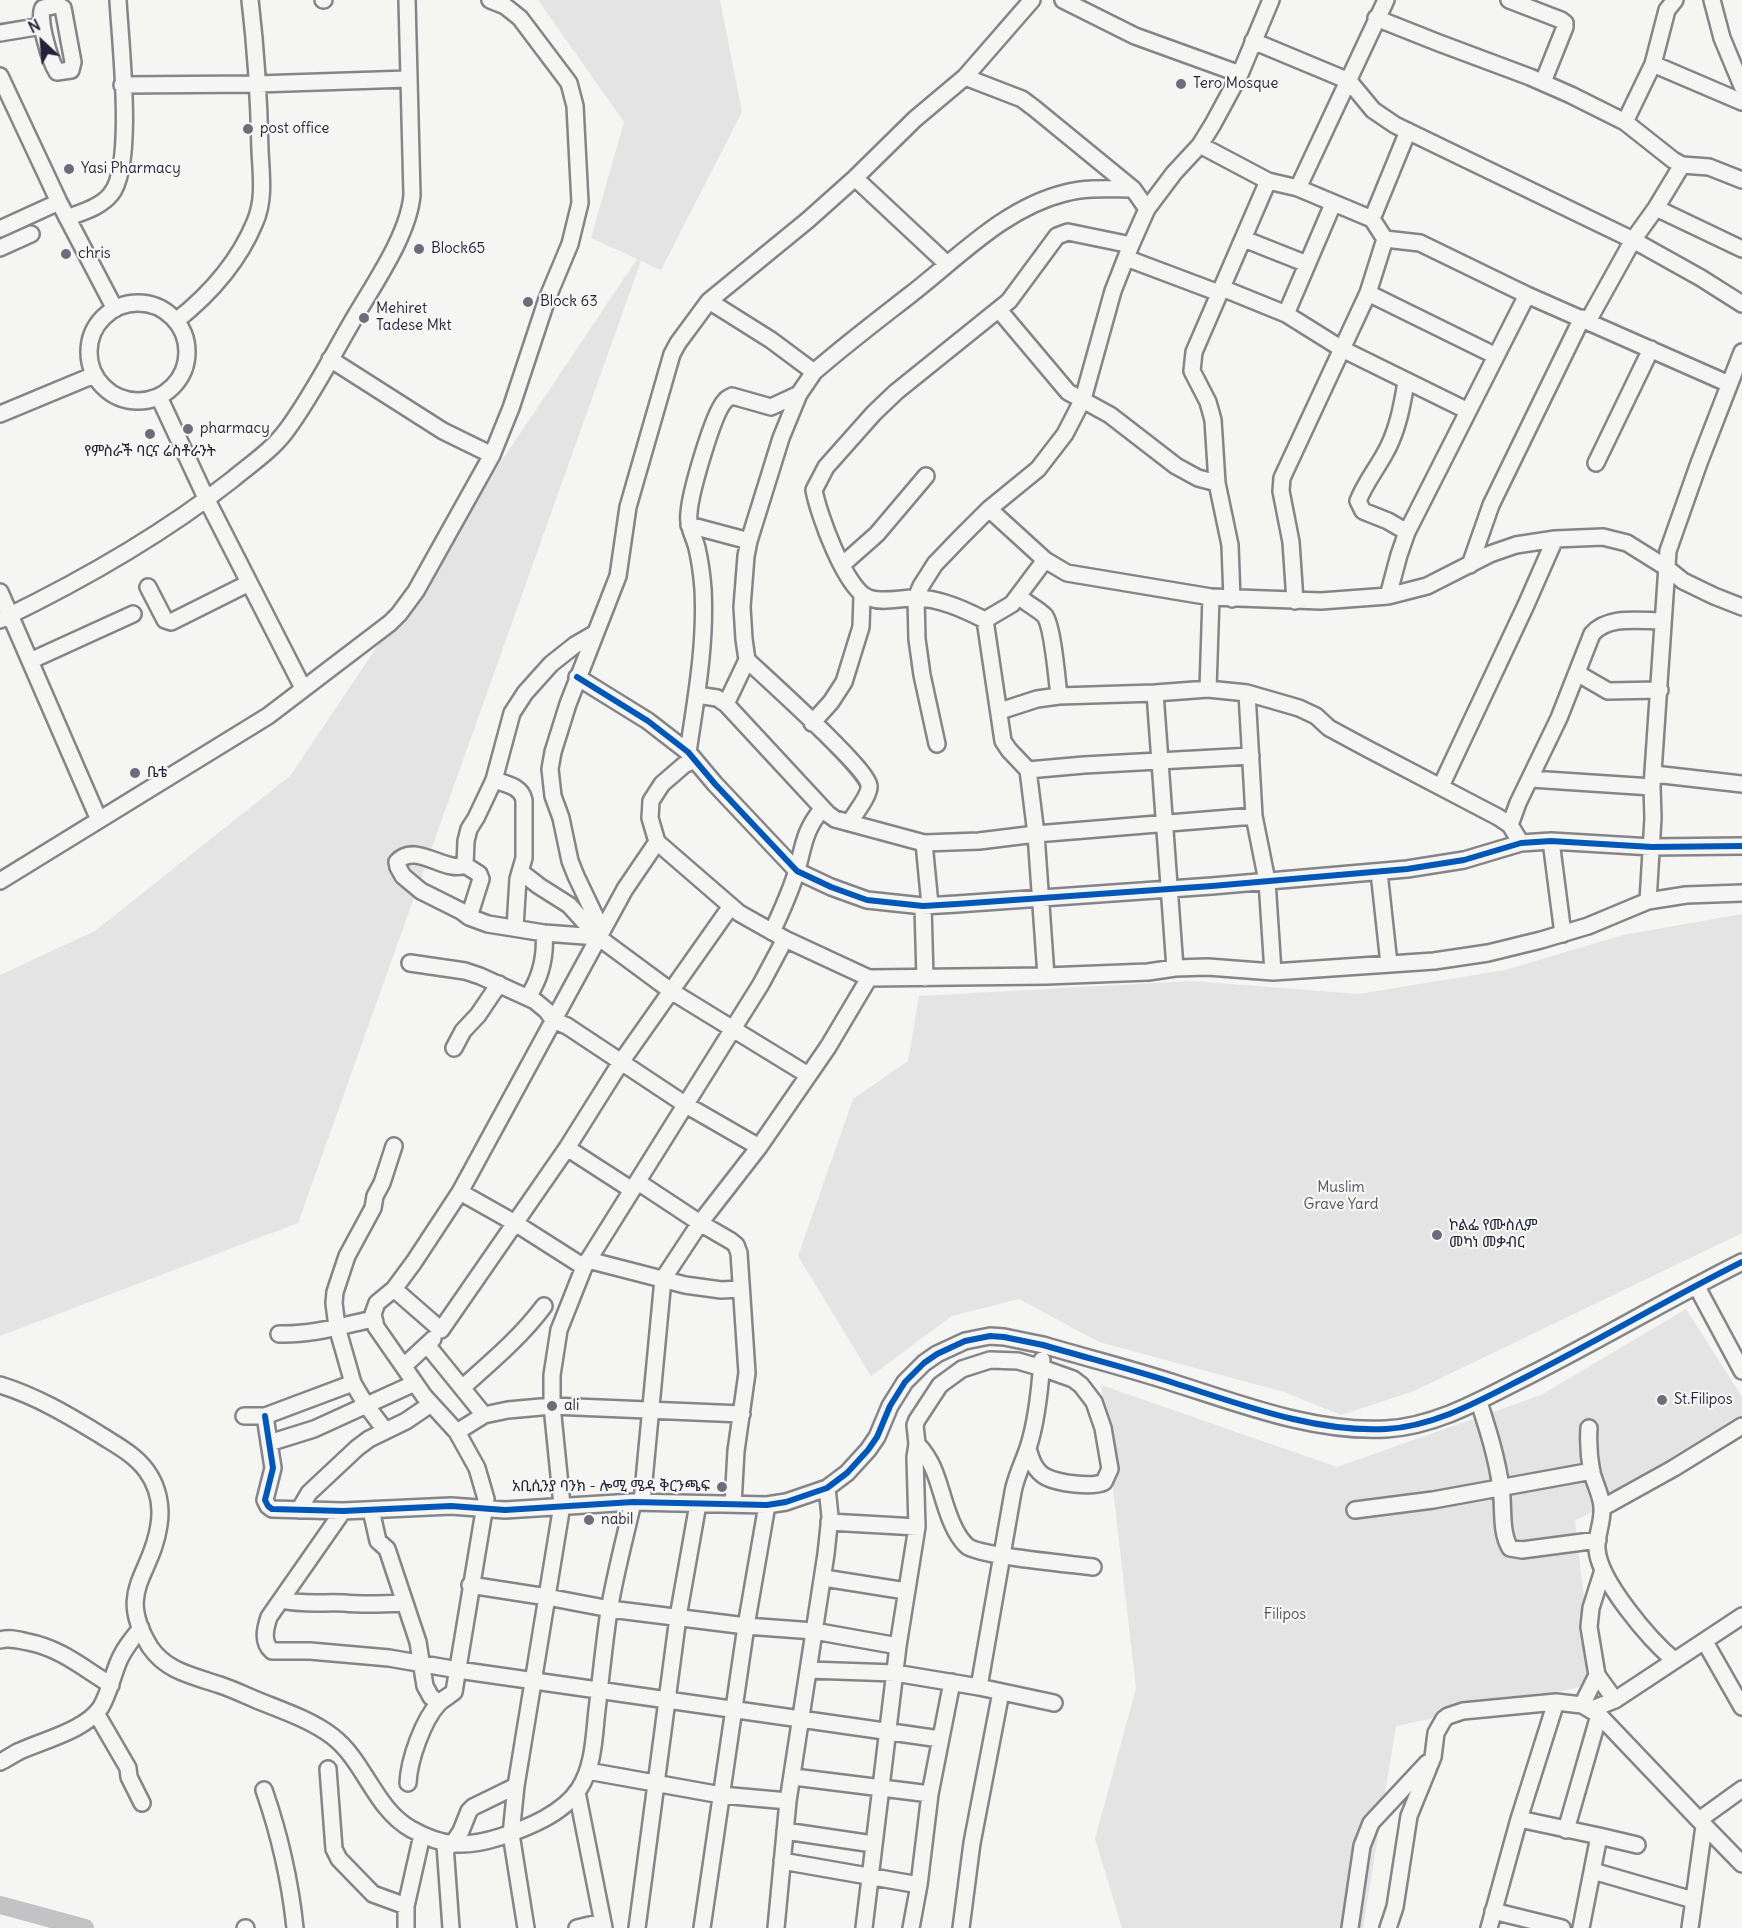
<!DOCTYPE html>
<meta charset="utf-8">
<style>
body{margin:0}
#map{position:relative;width:1742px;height:1928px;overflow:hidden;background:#f5f5f3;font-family:Delius,sans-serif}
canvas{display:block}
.north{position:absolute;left:12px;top:12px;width:60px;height:60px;-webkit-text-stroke:4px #f6f6f2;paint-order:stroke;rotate:334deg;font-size:16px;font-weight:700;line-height:24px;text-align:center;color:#22223b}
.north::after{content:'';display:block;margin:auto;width:21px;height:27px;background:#22223b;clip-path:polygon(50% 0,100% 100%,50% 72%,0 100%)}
</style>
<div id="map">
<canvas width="1742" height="1928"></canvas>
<div class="north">N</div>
</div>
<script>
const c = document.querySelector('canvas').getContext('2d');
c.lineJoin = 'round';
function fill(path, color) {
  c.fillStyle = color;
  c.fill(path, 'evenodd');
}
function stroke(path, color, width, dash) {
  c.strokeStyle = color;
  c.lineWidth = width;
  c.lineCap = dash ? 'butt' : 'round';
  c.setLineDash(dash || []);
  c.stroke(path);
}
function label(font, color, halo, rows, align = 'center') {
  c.font = font + ' Delius,"Noto Sans Ethiopic",sans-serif';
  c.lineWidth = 4.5;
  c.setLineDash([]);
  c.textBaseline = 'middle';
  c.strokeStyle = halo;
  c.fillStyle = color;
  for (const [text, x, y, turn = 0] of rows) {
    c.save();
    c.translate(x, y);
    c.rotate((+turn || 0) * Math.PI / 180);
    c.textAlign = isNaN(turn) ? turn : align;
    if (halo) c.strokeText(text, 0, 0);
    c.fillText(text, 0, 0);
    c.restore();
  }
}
const green = new Path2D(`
 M 538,0 L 720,0 L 742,112 L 661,270 L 641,261 L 298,1223 L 0,1336 L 0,975 L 95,931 L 291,775 L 637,259 L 591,238 L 624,122 Z
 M 1742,914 L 1742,1233 L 1414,1391 L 1341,1415 L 1284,1392 L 1099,1342 L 1019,1299 L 952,1316 L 871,1376 L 798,1256 L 853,1099 L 908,1061 L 919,996 L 1193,981 L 1358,994 L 1505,970 L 1623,935 Z
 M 1686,1309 L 1742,1397 L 1742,1430 L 1575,1521 L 1594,1684 L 1396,1726 L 1363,1928 L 1122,1928 L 1095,1839 L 1136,1688 L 1101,1385 L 1337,1467 L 1541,1395 Z`);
const river = new Path2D(`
 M 0,1905 L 85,1928`);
const minor = new Path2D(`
 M 323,0 L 324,0
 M 1063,0 L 1135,36 L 1240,74
 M 1509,0 L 1561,20 L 1565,23 L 1565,27 L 1543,82
 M 1712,0 L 1722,38 L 1742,86
 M 58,5 L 63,8 L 73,62 L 71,70 L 57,72 C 50,61 37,18 43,8 Z
 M 1376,18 L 1439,43 L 1530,77 L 1571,95 L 1625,122 L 1673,160 L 1682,165 L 1709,167 L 1742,180
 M 0,33 L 42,26
 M 1253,41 L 1349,81 L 1373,110 L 1395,125 L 1633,240 L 1701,278 L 1742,304
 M 1653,64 L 1742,102
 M 0,76 L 59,202 L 115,309
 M 965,77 L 1022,99 L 1034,108 L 1133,189 L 1147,209
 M 122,85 L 258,84 L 408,79
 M 1625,122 L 1653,64 L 1667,10 L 1675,0
 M 1200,145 L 1268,181 L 1298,188 L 1372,219 L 1385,239 L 1420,243 L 1527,295 L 1729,384
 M 855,178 L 947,264
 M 1298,188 L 1386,0
 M 1656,208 L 1742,249
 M 67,218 C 82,212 101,207 111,194 C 135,165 120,41 118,0
 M 1372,219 L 1408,131
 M 0,229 L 59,202
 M 1244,239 L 1307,264
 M 0,248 L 31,234
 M 1126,258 L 1219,293
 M 1222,288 L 1286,314 L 1342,349 L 1468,411
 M 1368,293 L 1496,356
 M 709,301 L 771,340 L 814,372
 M89 352a49 49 0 1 1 98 0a49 49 0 1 1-98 0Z
 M 999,310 L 1068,392 L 1110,415 L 1176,466 L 1198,478 L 1217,483
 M 1286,314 L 1333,204
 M 176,321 C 209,295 239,261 255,222 C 265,199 261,174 260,150 C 259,100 256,50 250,0
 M 1588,321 L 1633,240 L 1656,208 L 1682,165
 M 330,359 L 443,431 L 492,455
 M 1406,382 C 1402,407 1397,433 1384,455 C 1375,471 1364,485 1358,501 L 1363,511 L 1388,521 L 1407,532
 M 159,397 L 207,500 L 303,688
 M 0,414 L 94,375
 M 1596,463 L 1651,349
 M 989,509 L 1045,560 L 1067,573 L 1211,597 L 1321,601 L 1388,596 L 1427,586 L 1490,554 L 1516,545 L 1555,539 L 1603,537 L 1627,543 L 1667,568 L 1683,581 L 1714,596 L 1742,607
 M 689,525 L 749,541
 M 842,565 L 877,534 L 926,476
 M 1470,565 L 1491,505 L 1582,318
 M 148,587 L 165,620 L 171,622 L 249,583
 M 0,592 L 99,820
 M 1388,596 L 1399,555 L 1407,532 L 1527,295
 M 1019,597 C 1025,602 1041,611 1045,616 C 1053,628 1057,680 1059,696
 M 1232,599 L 1230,545 L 1217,483 L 1213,420 L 1208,402 L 1192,371 L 1194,352 L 1268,181
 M 1295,601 L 1291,542 L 1281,491 L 1282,478 L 1368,293 L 1385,239
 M 0,620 C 81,581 162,535 233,479 C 251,464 272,450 286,431 C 313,395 336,348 359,310 C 378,278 409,232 412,195 L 407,0
 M 985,620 C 963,609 939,598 915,598 C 899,598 884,603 869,598 C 846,591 818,513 814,490 L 826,467 L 874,413 L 896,392 L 1009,301 L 1057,236 L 1068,232 L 1131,245
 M 985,620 L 1003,741 L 1009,750 L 1028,770 L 1036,834 L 1046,976
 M 985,620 L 1012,604 L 1045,560
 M 747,660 C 765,677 869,770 869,786 C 870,795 854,815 849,823
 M 30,661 L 133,614
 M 1577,673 L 1608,691 L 1660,690
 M 577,677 L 648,721 L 688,752 L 715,784 L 797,871 L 831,887 L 867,900 L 923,906 L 957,904 L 1212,886 L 1407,869 L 1464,860 L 1521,843 L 1551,841 L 1652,847 L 1742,846
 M 1208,689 L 1211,597
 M 1155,693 L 1175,968
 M 1247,693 L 1254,816 L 1267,881 L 1273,972
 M 697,695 L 717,698 L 726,704 L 828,814 L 835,819 L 924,843 L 979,841 L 1036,834 L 1254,816
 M 726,704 L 747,660 L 744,639 L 742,607 L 746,556 L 749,541 L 781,438 L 799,394 L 814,372 C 845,345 878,320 910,295 C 958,258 1004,208 1065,193 C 1087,187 1111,189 1133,189
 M 1000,711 L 1037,699 L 1059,696 L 1155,693 L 1208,689 L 1247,693 L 1299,708 L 1316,716 L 1329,728 L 1368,749 L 1498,817 L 1510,825 L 1521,843
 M 812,723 L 831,702 L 844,682 L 861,627 L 862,596
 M 937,744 L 922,675 L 917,639 L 916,598 L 921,586 L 935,564 L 960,538 L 989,509 L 1038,469 L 1065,434 L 1083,399 L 1113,291 L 1131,245 L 1147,209 L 1174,173 L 1200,145 L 1213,124 L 1240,74 L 1271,0
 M 688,752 C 696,698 706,644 703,589 C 702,576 700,561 697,548 C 694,536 687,526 689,513 C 690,494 713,413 725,401 C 727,398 729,398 732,396 L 771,407 L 799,394
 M 695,760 L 684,765 L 662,784 L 651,801 L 650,818 L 657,842 L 739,913 L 785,939 L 869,978 L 1046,976 L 1148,972 L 1175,968 L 1208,967 L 1273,972 L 1434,961 L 1488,953 L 1541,940 L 1588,926 L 1648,901 L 1686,895 L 1742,893
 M 1028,770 L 1084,765 L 1251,756
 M 1654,774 L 1742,784
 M 1531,779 L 1652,787
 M 494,780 C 506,784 521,786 524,800 L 524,858 L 518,879 L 515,927
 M 1441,786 L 1526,605 L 1555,539
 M 1510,825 L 1518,803 L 1559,718 L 1592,634 C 1608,615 1640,621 1663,621
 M 1551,841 L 1563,934
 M 924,843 L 930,905
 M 465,865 L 466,841 L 469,829 L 476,818 L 494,780 L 512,713 L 525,693 L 551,664 L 575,645 L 594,634
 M 521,872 L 539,886 L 569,905 L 598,937 L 671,991 L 808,1075
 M 1379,872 L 1389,964
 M 0,881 L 268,716 L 390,623 L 399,614 L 416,591 L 492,455 L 511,408 L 547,299 L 570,244 L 580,203 L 575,106 L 569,83 L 520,18 L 505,6 L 490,0
 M 1648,901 L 1653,818 L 1652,787 L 1668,551 L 1699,463 L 1742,352
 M 923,906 L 925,978
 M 469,917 L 481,879 L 479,874 L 465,865 C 446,874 415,841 397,862 L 398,867 L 403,876 L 421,891 L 461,911 L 469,917 L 488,924 L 544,933 L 598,937
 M 772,932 C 781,912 791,891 797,870 C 804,845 804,831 822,809
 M 598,937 L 597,920 L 576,876 L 570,861 L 561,818 L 553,796 L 550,769 L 553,752 L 568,704 L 618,576 L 628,507 L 672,354 L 678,343 L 709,301 L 808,220 L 855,178 L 915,119 L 965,77 L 1032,0
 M 410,963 L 465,971 L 480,976 L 535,1001 L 547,1011 L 553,1020 L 567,1026 L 686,1105 L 759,1147
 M 528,997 C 541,977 546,957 544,933
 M 454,1048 L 463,1031 L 478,1015 L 499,984
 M 567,1148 L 632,1190
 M 638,1182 L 700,1223 L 731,1241 L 736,1245 L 739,1253 L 747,1373 L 736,1451 L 733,1504
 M 460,1192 L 515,1223 L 584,1267
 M 588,1260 L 685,1285 L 721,1290 L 741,1289
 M 1697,1287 L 1742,1371
 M 394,1289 L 441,1330 L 567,1148 L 621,1062 L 731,906
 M 279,1334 C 312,1335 341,1326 373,1319
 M 428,1346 L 484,1415
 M 404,1366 L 433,1339
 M 0,1385 C 36,1396 68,1415 99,1434 C 116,1445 134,1454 146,1470 C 158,1486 162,1506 159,1525 C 152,1576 115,1590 150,1647 C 167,1672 194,1676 220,1685 C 235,1690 249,1697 264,1703 C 287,1712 312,1721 332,1736 C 365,1761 374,1808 411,1829 C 443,1847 465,1848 500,1837 C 527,1828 563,1814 579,1789 C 594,1766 594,1736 597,1710 C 601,1677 604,1644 609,1611 C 615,1574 625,1538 633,1502
 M 462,1388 C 491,1362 521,1337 544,1306
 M 1479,1402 C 1488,1430 1497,1458 1501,1488 C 1504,1506 1500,1532 1510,1548 L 1522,1550 L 1598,1540
 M 244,1416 L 265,1416 L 353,1383
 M 265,1416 L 273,1468 L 265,1500 L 268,1506 L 272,1509 L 343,1511 L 451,1506 L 505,1510 L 633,1502 L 767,1505 L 786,1502 L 827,1488 L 847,1473 L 868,1450 L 877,1437 L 890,1406 L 905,1382 L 924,1363 L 937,1354 L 965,1341 L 990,1336 L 1004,1337 L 1043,1345 C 1087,1358 1131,1369 1174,1383 C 1240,1404 1315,1433 1386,1429 C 1438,1426 1484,1398 1530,1375 C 1601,1339 1670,1298 1742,1262
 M 1589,1428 C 1588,1443 1589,1458 1592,1473 C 1595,1484 1602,1497 1602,1508 C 1603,1522 1596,1535 1597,1549 C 1599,1581 1650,1640 1674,1660
 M 385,1430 L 366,1405 L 353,1383 L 337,1327 L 334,1303 L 335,1292 L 347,1256 L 373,1208 L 375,1196 L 382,1183 L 394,1146
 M 457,1432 L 484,1415 L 508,1410 L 552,1406 L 742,1414
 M 269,1443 L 314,1429 L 415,1383
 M 917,1444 C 936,1464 938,1484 947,1510 C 951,1522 957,1537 967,1546 C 979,1556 1071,1564 1093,1567
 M 642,1502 L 663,1279 L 700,1223 L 759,1147 L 828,1047 L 869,978
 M 1602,1508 L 1674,1468 L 1742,1426
 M 299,1510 L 309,1493 L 357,1448 L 369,1439 L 406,1421 L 431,1404
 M 371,1510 L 378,1541 L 387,1549 L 418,1642 L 425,1686 L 431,1697 L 439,1702
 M 1355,1510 L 1433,1500 L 1592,1471
 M 343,1511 L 269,1617 C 265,1629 262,1642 272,1651 L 310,1651 L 389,1658 L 458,1670 L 940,1739
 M 829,1522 L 917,1527
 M 1603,1570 L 1591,1608 L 1589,1627 L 1597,1675 L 1615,1700
 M 824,1578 L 906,1591
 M 470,1585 L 547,1597 L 610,1609 L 746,1626 L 814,1631 L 898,1646
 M 282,1600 C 303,1605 323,1602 344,1603 C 365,1605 383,1604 405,1603
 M 0,1640 C 10,1637 18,1640 28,1642 C 60,1648 83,1668 111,1685
 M 1705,1642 L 1742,1707
 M 809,1670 L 895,1673 L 979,1687 L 1054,1703
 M 979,1687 L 1013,1492 C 1016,1476 1023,1463 1028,1448 C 1037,1421 1040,1389 1042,1360
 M 1582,1705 L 1597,1675
 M 1592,1709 L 1615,1700 L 1742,1616
 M 96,1713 L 128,1768 L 129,1777 L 142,1803
 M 0,1762 C 7,1759 13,1754 20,1751 C 44,1740 86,1730 101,1707 C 109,1693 112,1678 118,1663 C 123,1650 132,1639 141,1628
 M 328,1769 L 334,1849 L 339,1859 L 373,1894 L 406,1906
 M 588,1771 L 721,1795 L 788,1801
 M 794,1777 L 930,1794
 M 408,1783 C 409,1760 423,1720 439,1703 C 443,1699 449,1696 454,1692 L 486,1499 L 477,1468 L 457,1432 L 424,1396 L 376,1327 L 373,1314 L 377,1303 L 394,1289 L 414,1262 L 460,1192 L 625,889 L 657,842
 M 264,1790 C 280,1836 290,1880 295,1928
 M 577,1792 L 604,1928
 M 1519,1819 L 1599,1836 L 1581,1928
 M 1700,1821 L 1742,1864
 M 1566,1830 L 1599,1715
 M 785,1831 L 873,1844
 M 1599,1836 L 1637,1845
 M 445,1845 L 451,1928
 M 452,1845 L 461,1831 L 469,1811 L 473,1807 L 516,1786
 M 782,1861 L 919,1885
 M 1593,1871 L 1693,1900
 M 1493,1911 L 1562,1928
 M 245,1928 L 246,1928
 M 406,1928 L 406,1906 L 422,1835
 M 526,1928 L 511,1834 L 516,1786 L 562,1505 L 552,1406 L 552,1375 L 559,1330 L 584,1267 L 761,984 L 785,939
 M 577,1928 L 602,1922
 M 637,1928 L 678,1617 L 698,1504
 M 702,1928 L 746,1626 L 767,1505
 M 776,1928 L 788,1801 L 826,1554 L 830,1516 L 827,1488
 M 864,1928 L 898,1646 L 917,1527 L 915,1457 L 917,1444 L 915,1425 L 917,1420 L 940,1385 L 962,1369 L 990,1360 L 1018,1361 L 1042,1368 L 1073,1379 L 1081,1385 L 1094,1402 L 1103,1428 L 1110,1469 L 1104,1482 C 1092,1488 1058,1483 1046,1477 C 1035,1471 1031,1460 1028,1448
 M 911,1928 L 919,1885 L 930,1794 L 952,1682
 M 961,1928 L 972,1843 L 1001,1692
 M 1350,1928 L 1362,1846 L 1371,1823 L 1427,1763
 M 1388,1928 L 1395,1907 L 1409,1816 L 1433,1757 L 1436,1733 L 1444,1719 L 1448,1716 L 1463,1711 L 1556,1702 L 1582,1705 L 1599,1715 L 1699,1820 L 1742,1789
 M 1489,1928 L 1519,1819 L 1556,1702
 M 1690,1928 L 1704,1826`);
const cycleway = new Path2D(`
 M 577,677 L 648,721 L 688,752 L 715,784 L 797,871 L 831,887 L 867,900 L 923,906 L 957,904 L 1212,886 L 1407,869 L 1464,860 L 1521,843 L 1551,841 L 1652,847 L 1742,846
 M 265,1416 L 273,1468 L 265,1500 L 268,1506 L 272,1509 L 343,1511 L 451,1506 L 505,1510 L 633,1502 L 767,1505 L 786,1502 L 827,1488 L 847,1473 L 868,1450 L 877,1437 L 890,1406 L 905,1382 L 924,1363 L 937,1354 L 965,1341 L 990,1336 L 1004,1337 L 1043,1345 C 1087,1358 1131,1369 1174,1383 C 1240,1404 1315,1433 1386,1429 C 1438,1426 1484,1398 1530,1375 C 1601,1339 1670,1298 1742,1262`);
const markers = [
 [1181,84,6,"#6c6c7b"],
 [248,129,6,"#6c6c7b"],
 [69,169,6,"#6c6c7b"],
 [419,249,6,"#6c6c7b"],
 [66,254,6,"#6c6c7b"],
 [528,302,6,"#6c6c7b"],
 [364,318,6,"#6c6c7b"],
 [188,429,6,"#6c6c7b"],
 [150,434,6,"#6c6c7b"],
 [135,773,6,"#6c6c7b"],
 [1437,1235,6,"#6c6c7b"],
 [1662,1400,6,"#6c6c7b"],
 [552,1406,6,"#6c6c7b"],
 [722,1487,6,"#6c6c7b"],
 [589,1520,6,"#6c6c7b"]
];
const poiNames = [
 ["Tero Mosque",1193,84],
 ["post office",260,129],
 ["Yasi Pharmacy",81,169],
 ["Block65",431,249],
 ["chris",78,254],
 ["Block 63",540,302],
 ["Mehiret",376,309],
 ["Tadese Mkt",376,326],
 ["pharmacy",200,429],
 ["የምስራች ባርና ሬስቶራንት",150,452,"center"],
 ["ቤቴ",147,773],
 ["ኮልፌ የሙስሊም",1449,1226],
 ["መካነ መቃብር",1449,1243],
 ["St.Filipos",1674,1400],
 ["ali",564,1406],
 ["አቢሲንያ ባንክ - ሎሚ ሜዳ ቅርንጫፍ",710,1487,"right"],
 ["nabil",601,1520]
];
const parkNames = [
 ["Muslim",1341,1188],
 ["Grave Yard",1341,1205],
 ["Filipos",1285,1615]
];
fill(green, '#e4e4e4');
stroke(river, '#c3c3c6', 18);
stroke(minor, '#858589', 20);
stroke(minor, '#f5f5f3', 15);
stroke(cycleway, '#0057b8', 6);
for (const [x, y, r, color] of markers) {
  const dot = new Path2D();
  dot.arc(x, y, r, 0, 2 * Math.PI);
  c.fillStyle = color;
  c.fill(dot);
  stroke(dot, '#f6f6f2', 2);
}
label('15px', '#22223b', '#f6f6f2', poiNames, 'left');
label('15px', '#4f4f62', '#f6f6f2', parkNames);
</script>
